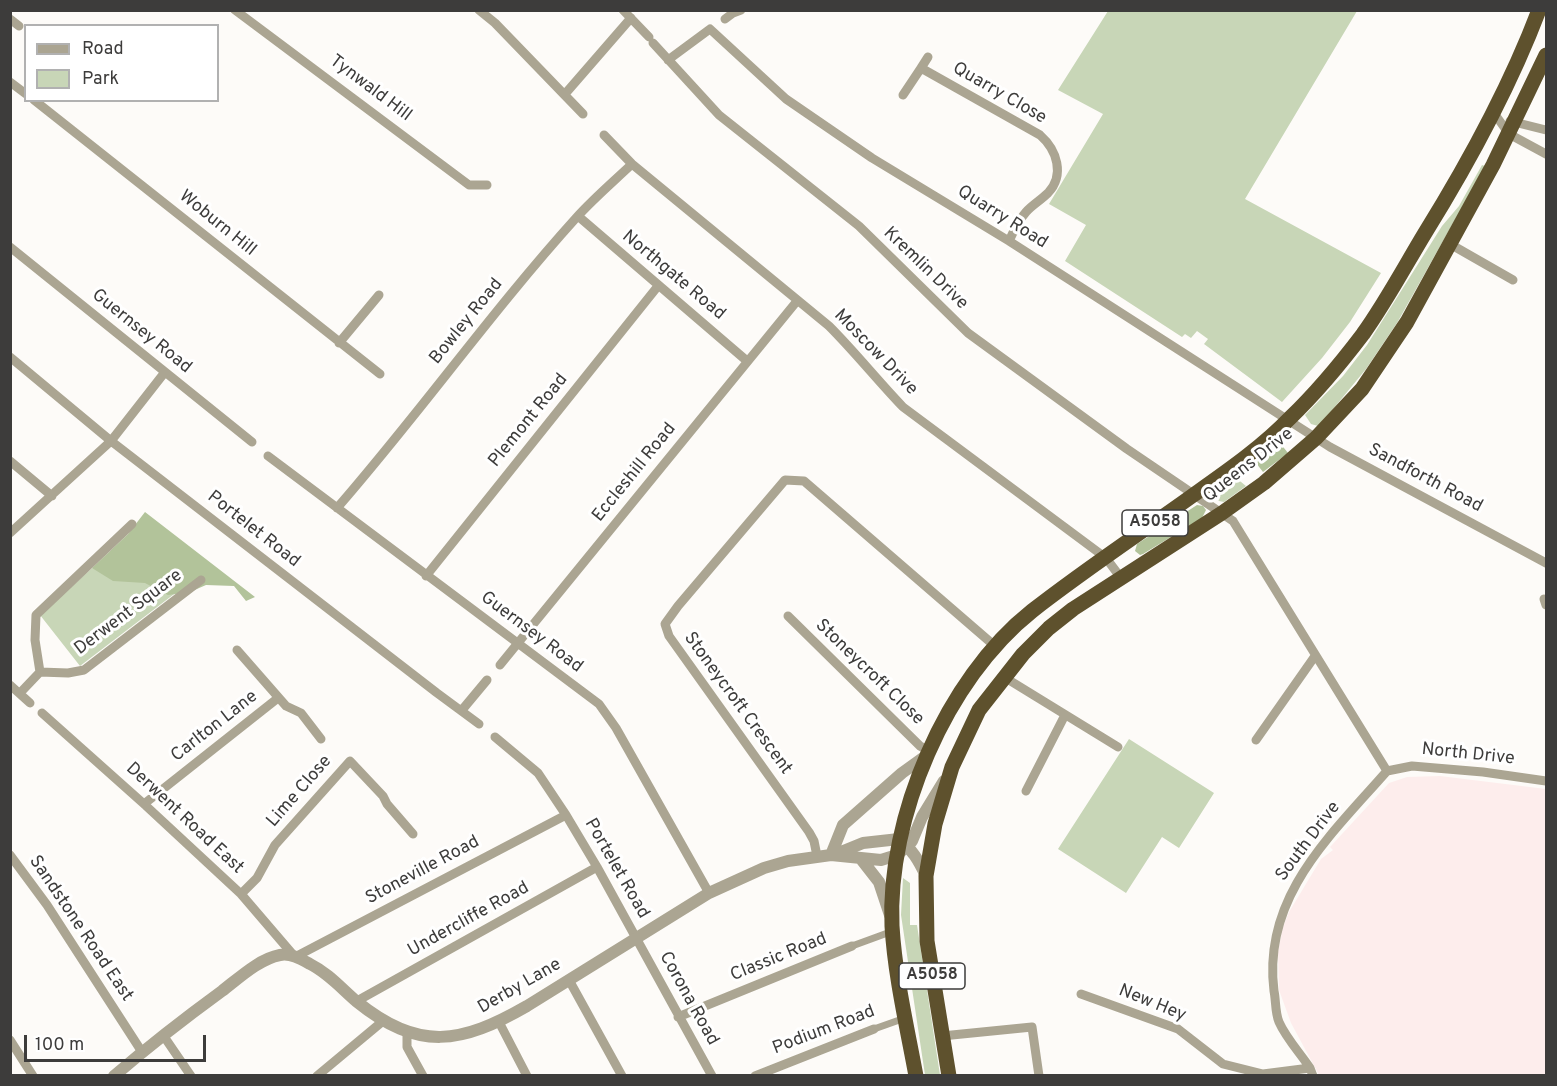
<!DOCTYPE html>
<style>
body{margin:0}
#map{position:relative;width:1557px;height:1086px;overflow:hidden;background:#fdfbf8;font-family:Overpass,sans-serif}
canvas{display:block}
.frame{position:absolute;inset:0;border:12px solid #3d3c3b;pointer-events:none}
.legend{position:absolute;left:24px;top:24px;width:195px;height:78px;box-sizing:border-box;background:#fff;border:2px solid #b1b1b1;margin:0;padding:8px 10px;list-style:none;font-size:18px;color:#3d3c3b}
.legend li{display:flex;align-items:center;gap:12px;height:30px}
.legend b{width:30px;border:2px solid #b1b1b1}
.scale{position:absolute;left:24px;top:1035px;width:182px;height:27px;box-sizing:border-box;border:3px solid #3d3c3b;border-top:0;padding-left:8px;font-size:18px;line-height:21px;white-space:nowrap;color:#3d3c3b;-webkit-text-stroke:4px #fff;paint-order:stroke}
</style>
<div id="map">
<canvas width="1557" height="1086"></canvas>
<div class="frame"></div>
<ul class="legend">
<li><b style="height:8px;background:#aba592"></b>Road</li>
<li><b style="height:16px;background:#c8d6b7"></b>Park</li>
</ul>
<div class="scale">100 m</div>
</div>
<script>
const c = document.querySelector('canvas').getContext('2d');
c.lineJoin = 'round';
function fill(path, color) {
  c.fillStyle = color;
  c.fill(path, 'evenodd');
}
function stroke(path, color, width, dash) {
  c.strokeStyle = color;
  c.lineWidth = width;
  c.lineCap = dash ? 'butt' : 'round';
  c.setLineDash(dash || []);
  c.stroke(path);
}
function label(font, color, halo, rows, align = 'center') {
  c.font = font + ' Overpass,sans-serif';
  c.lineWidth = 6;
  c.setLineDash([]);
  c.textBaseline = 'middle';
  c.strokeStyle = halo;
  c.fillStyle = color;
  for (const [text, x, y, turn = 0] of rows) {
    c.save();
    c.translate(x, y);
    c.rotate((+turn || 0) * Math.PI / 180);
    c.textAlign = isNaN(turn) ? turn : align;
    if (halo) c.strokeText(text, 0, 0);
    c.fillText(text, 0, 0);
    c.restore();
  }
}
const education = new Path2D(`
 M 1440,776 L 1546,789 L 1546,1075 L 1319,1075 L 1291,1023 L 1279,990 L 1278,952 L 1283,927 L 1289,912 L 1321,859 L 1333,850 L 1330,847 L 1389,783 L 1407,777 Z`);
const green = new Path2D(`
 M 1108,11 L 1357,11 L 1245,199 L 1381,273 L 1350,322 L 1322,358 L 1282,402 L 1204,344 L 1208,339 L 1197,331 L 1191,338 L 1185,334 L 1182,337 L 1065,261 L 1086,225 L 1049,204 L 1103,114 L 1058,90 Z
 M 1482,165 L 1485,166 L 1397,323 L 1366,369 L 1324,420 L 1318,426 L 1311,424 L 1305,415 L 1343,376 L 1367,345 L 1442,226 L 1459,206 Z
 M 1235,477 L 1246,486 L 1224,502 L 1219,501 L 1216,497 L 1216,492 Z
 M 133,536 L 182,588 L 80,666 L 40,615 L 90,570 Z
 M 1129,739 L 1214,793 L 1179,848 L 1162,837 L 1126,893 L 1058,849 Z
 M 903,878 L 910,883 L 910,925 L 917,925 L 940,1075 L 925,1075 L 901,915 Z`);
const forest = new Path2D(`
 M 1280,443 L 1288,453 L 1263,472 L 1256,463 Z
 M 1197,505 L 1203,506 L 1206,510 L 1202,518 L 1143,554 L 1140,555 L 1135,551 L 1137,544 Z
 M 145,512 L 255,597 L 246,601 L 234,586 L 206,585 L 190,592 L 168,595 L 145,583 L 113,581 L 92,568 L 128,534 Z`);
const pedestrian = new Path2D(`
 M 852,946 L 893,931
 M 874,1029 L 905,1018`);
const minor = new Path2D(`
 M 235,10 L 469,185 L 487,185
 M 479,10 L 495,23 L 583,114
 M 623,10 L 649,37
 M 10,19 L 19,26
 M 725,19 L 733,13 L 741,10
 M 653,43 L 719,115 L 859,226 L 968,333 L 1127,449 L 1233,521 L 1387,771
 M 668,60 L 710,29 L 786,99 L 872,158 L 1009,241 L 1330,447 L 1546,563
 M 921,68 L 928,57
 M 10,82 L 26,94
 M 565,94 L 631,18
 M 903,95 L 921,68 L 1040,135 C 1057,150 1065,175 1048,193 C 1041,200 1032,205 1026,212 C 1018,221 1014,230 1009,241
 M 34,100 L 380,374
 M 1494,113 L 1509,134 L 1546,154
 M 1510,121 L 1546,130
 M 604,135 L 632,164 L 829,326 C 855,352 878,381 903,407 L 1106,558 L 1121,578
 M 578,216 L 747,361
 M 1450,244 L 1513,280
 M 10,247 L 252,442
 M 339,343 L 379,295
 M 10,357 L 111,441 L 437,693 L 479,724
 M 268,456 L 599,704 L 616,728 L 709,893
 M 10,461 L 52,496
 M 337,508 C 419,414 492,311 576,218 C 593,199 613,182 632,164
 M 10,533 L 111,441 L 165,372
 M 426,576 L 658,286
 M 1544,599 L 1546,605
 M 788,616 L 920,746 L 929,751
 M 237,650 L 286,706 L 301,713 L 321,739
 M 500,665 L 797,301
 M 40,672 L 68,673 L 84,670 L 201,580
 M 1004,677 L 1118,747
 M 10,685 L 30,703
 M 20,693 L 40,672 L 35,640 L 36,615 L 132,524
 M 462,710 L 487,680
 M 42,713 L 144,804 L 241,894 L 295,957 L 566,815
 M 495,737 L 538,773 L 566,815 L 597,867 L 712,1076
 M 1256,740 L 1315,656
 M 1387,771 L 1412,766 L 1483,772 L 1546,781
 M 1026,791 L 1065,715
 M 144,804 L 278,698
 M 10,855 L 47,905 L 142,1052
 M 817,856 L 814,841 L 809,832 L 669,636 L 665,624 L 678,606 L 785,480 L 804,481 L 996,647
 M 241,894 L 257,878 L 275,845 L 350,761 L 383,796 L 387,804 L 413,834
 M 569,980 L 622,1076
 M 1081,994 L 1178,1029 L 1223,1064 L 1263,1074 L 1310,1068
 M 357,1001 L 597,867
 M 678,1017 L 852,946
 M 499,1022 L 527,1076
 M 407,1033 L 407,1047 L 423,1076
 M 163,1035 L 191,1076
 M 942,1036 L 1032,1027 L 1039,1076
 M 10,1040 L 33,1076
 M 317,1076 L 383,1021
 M 755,1076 L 874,1029
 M 1313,1076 L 1310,1068 C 1300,1053 1286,1038 1279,1022 C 1275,1013 1276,1000 1274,991 C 1262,897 1330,836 1387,771`);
const tertiary = new Path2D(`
 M 836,854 L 863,843 L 899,839 C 912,849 919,861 926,876
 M 831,855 L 843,825 L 902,773 L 927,755
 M 861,859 L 879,882 L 890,915
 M 114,1076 C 149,1046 185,1018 222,991 C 239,978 259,959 280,955 C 291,953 301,959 310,964 C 328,973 341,988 356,1001 C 419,1052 461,1044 527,1006 L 709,893 L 764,868 L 788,861 L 831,855 L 881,860 L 897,855 L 912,841 L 922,817 L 944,781`);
const trunk = new Path2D(`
 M 916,1076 C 907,1027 895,976 892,926 C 887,818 946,679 1032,611 C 1083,571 1139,534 1192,496 C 1226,472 1261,448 1290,418 C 1316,393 1341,363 1363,334 C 1386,302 1405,266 1425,233 C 1469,162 1509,89 1539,10
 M 949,1076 L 927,941 L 926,876 L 935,824 L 952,767 L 979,710 L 1023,654 L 1049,628 L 1073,609 L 1222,513 L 1264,483 L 1316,438 L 1362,389 L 1407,322 L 1493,165 L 1546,55`);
const shields = [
 [1155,523,66],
 [932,976,66]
];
const shieldNames = [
 ["A5058",1155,523],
 ["A5058",932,976]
];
const streetNames = [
 ["Tynwald Hill",370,89,37],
 ["Quarry Close",999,94,30],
 ["Quarry Road",1002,218,32],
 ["Woburn Hill",217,224,39],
 ["Kremlin Drive",925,269,44],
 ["Northgate Road",673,276,40],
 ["Bowley Road",467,322,-51],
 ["Guernsey Road",141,332,39],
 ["Moscow Drive",875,353,46],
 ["Plemont Road",529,421,-51],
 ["Queens Drive",1249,466,-38],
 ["Eccleshill Road",635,473,-51],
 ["Sandforth Road",1425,479,28],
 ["Portelet Road",253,530,38],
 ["Derwent Square",129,613,-37],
 ["Guernsey Road",531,633,37],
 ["Stoneycroft Close",869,673,44],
 ["Stoneycroft Crescent",737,704,54],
 ["Carlton Lane",215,727,-38],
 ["North Drive",1468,755,6],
 ["Lime Close",300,792,-49],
 ["Derwent Road East",184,819,43],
 ["South Drive",1309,842,-53],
 ["Portelet Road",616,869,60],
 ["Stoneville Road",423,871,-28],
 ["Undercliffe Road",469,920,-29],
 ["Sandstone Road East",80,929,56],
 ["Classic Road",779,958,-22],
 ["Derby Lane",520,987,-30],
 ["Corona Road",688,999,61],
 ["New Hey",1152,1004,22],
 ["Podium Road",824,1031,-21]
];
fill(education, '#fdedec');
fill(green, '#c8d6b7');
fill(forest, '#b2c39a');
stroke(pedestrian, '#aba592', 7);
stroke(minor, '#aba592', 9);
stroke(tertiary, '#aba592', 12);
stroke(trunk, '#5e512d', 15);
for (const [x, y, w] of shields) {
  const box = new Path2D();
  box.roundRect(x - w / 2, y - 13, w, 26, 4.5);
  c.fillStyle = '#fff';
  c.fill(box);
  stroke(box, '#3d3c3b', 1.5);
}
label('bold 16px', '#3d3c3b', null, shieldNames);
label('18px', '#3d3c3b', '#fff', streetNames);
</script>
